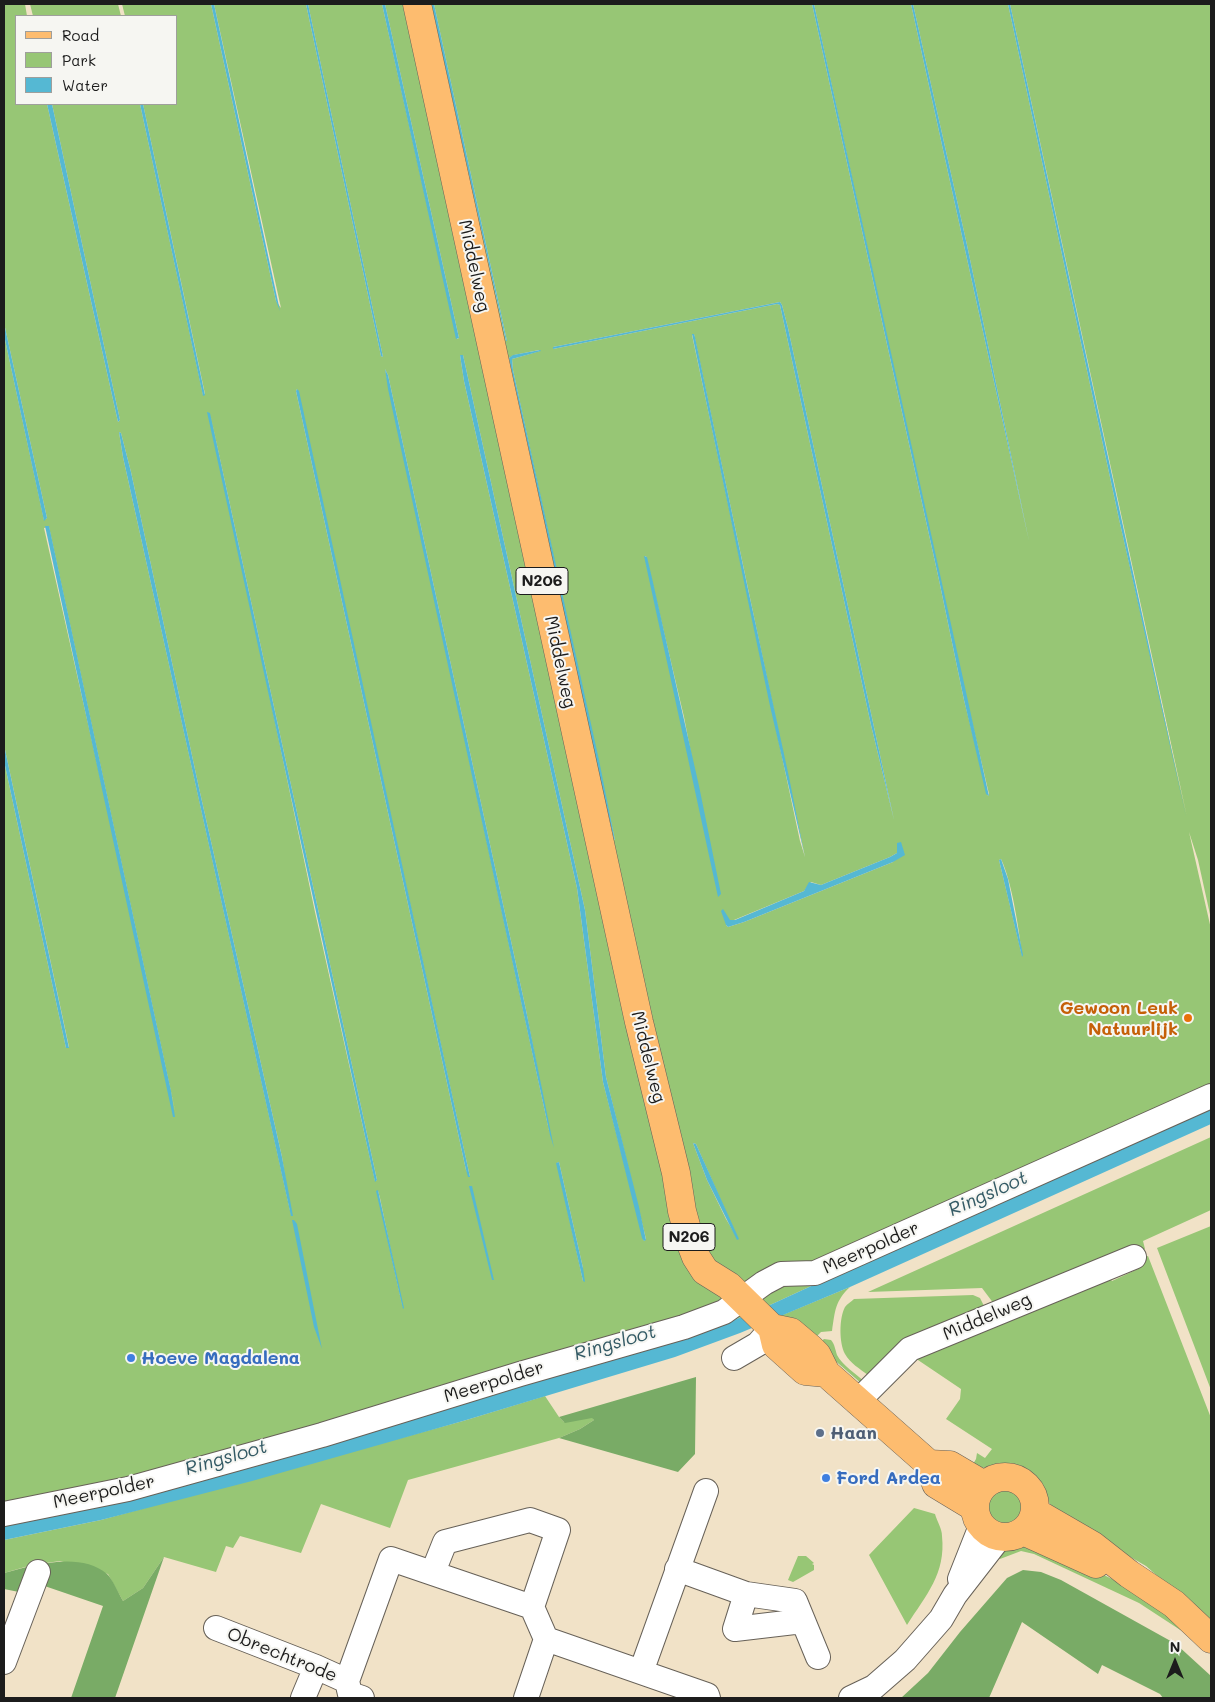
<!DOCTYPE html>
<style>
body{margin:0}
#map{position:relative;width:1215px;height:1702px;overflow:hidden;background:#f1e2c7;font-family:Mali,sans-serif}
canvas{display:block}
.frame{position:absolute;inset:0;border:5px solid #1c1c1c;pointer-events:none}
.legend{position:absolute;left:15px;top:15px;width:162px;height:90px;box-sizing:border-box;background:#f6f6f2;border:1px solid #9f9f9c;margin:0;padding:6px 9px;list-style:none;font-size:15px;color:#1c1c1c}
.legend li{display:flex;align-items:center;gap:10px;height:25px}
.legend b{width:25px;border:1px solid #9f9f9c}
.north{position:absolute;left:1150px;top:1637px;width:50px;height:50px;-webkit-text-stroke:4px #f6f6f2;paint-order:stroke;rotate:0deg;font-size:14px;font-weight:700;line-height:20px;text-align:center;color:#1c1c1c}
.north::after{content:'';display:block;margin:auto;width:18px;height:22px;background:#1c1c1c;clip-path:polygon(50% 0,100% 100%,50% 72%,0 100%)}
</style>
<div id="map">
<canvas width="1215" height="1702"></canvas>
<div class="frame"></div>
<ul class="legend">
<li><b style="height:6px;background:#fdbc6f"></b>Road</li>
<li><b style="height:14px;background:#97c675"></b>Park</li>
<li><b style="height:14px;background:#55b8d3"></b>Water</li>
</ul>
<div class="north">N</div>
</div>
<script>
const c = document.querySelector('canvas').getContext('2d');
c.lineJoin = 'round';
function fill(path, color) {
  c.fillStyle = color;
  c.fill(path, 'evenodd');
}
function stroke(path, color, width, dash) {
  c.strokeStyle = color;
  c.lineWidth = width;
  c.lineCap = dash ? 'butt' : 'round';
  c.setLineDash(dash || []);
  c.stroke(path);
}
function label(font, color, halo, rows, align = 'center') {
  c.font = font + ' Mali,sans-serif';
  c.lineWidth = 4;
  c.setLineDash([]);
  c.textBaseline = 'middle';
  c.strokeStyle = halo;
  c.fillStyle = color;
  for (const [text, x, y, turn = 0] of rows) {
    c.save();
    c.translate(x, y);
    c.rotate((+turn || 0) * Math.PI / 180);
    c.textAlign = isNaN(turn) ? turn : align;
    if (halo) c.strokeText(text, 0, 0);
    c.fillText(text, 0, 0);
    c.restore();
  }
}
const green = new Path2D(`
 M 4,4 L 25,4 L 27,16 L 16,16 L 16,104 L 47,104 L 118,422 L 120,420 L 52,104 L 140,104 L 203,395 L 205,394 L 143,104 L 176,104 L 176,16 L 125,16 L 122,4 L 211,4 L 276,301 L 281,308 L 214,4 L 306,4 L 381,356 L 383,357 L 308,4 L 382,4 L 457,339 L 459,338 L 385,4 L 431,4 L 506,341 L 507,341 L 434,4 L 812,4 L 939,580 L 964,700 L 988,796 L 989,794 L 956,654 L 814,4 L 911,4 L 1029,541 L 967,245 L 913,4 L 1008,4 L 1119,519 L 1187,817 L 1010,4 L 1211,4 L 1211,919 L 1198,860 L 1189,832 L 1211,929 L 1211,1102 L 770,1305 L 727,1323 L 4,1523 L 4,761 L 66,1048 L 69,1047 L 4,745 L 4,335 L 44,520 L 47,518 L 4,323 ZM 780,302 L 782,305 L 788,328 L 894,820 L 871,725 L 780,305 L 777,304 L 553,349 L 553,347 ZM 694,334 L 805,857 L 800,841 L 692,335 ZM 539,350 L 540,351 L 512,359 L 513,370 L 615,840 L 614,839 L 600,781 L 509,358 L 514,355 ZM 460,355 L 463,355 L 585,910 L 606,1077 L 646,1239 L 644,1241 L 603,1082 L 577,888 L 464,381 ZM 385,369 L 388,375 L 526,1010 L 550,1135 ZM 297,389 L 470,1177 L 466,1170 L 296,391 ZM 210,413 L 377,1180 L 375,1181 L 315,912 ZM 119,432 L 121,433 L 131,472 L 199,788 L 282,1157 L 291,1215 L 123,457 ZM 49,527 L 176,1115 L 44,528 ZM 646,556 L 684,717 L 719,897 L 645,557 ZM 897,853 L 893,862 L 744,922 L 728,927 L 726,925 L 730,920 L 734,920 L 804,891 L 811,882 L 821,885 L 890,857 ZM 1001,859 C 1012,882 1019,930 1022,956 L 999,860 ZM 693,1143 L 696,1144 L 738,1239 L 726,1219 L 707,1180 ZM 559,1162 L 583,1268 L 583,1281 L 557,1163 ZM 377,1191 L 378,1191 L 380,1198 L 403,1309 Z
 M 30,4 L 118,4 L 121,16 L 33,16 Z
 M 1211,1137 L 1211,1210 L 1143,1241 L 1145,1249 L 994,1304 L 982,1288 L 868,1292 Z
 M 1211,1226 L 1211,1390 L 1157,1248 Z
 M 1148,1256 L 1211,1418 L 1211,1623 L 1146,1566 L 1082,1529 L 1058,1512 L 1050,1504 L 1036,1481 L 1026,1472 L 1011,1466 L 980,1468 L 972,1466 L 976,1459 L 977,1453 L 985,1458 L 992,1449 L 946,1419 L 960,1399 L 961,1389 L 915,1358 L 1105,1273 L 1112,1281 L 1140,1268 L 1138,1259 Z
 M 850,1287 C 835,1301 835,1311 832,1331 L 821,1332 L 816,1337 L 780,1316 Z
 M 973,1295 L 980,1298 L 984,1306 L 868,1375 C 860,1369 850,1363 845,1354 C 839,1343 839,1318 845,1307 C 847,1304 852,1301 854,1299 Z
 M 824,1339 L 831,1340 C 835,1345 835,1349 837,1355 C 842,1365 856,1374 865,1382 L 862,1384 L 817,1345 Z
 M 545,1396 L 559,1417 L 564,1422 L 592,1417 L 594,1420 L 580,1429 L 559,1438 L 408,1480 L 390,1528 L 321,1504 L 301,1553 L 240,1536 L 233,1548 L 226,1546 L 216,1572 L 164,1557 L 143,1588 L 123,1601 L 108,1574 L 60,1561 L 32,1565 L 4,1573 L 4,1540 L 101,1520 L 463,1421 Z
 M985 1508a19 19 0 1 1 38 0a19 19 0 1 1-38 0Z
 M 914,1508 L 935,1514 C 937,1521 942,1529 942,1536 C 946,1574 926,1595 907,1625 L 869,1555 Z
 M 1021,1542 C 1048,1553 1077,1562 1104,1575 C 1136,1590 1166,1612 1191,1637 L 1139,1603 L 1034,1554 L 1021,1551 L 1000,1559 L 995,1556 L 1009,1544 Z
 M 798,1556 L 806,1556 L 814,1563 L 812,1564 L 814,1565 L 814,1570 L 793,1582 L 788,1580 Z`);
const forest = new Path2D(`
 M 696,1377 L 695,1454 L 678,1472 L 559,1438 L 580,1429 L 594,1420 L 592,1418 L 565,1423 L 559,1417 Z
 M 164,1557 L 115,1698 L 71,1698 L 103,1606 L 30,1581 L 24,1593 L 4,1589 L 4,1573 C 33,1565 81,1551 107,1574 C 112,1578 119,1594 123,1601 L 143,1588 Z
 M 1023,1570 L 1041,1572 L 1061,1580 L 1176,1644 L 1211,1676 L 1211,1698 L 1163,1698 L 1160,1694 L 1102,1665 L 1098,1674 L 1022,1622 L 989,1698 L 901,1698 L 928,1673 L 960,1632 L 1007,1578 Z`);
const water = new Path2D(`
 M 211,4 L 214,4 L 280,311 L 276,301 Z
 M 306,4 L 308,4 L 383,357 L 381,356 Z
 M 382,4 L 385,4 L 459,338 L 456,339 Z
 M 431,4 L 434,4 L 507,341 L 506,341 Z
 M 812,4 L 814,4 L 989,796 L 986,794 L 964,700 L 939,580 Z
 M 911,4 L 913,4 L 967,245 L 1029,541 Z
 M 1008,4 L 1010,4 L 1186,817 L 1119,519 Z
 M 47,104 L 52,104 L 120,420 L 118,422 Z
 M 140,104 L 143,104 L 205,395 L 203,396 Z
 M 780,302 L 782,305 L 788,328 L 894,820 L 871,725 L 780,305 L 777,304 L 553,349 L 553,347 Z
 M 4,323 L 47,518 L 44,521 L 4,335 Z
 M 692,334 L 694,334 L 695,337 L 748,589 L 789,777 L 805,857 L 770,706 Z
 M 540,350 L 541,351 L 512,359 L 513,370 L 599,760 L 615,840 L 614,839 L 600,781 L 509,358 L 513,355 Z
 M 460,355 L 463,355 L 585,910 L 606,1077 L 639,1207 L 646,1240 L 644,1241 L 642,1238 L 603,1082 L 577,888 L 464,381 Z
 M 385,369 L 388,375 L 526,1010 L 554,1148 L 550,1135 L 388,389 Z
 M 297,389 L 299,391 L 470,1177 L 468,1177 L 466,1170 L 296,391 Z
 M 207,412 L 210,413 L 377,1180 L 375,1182 Z
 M 119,432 L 121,433 L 131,472 L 199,788 L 282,1157 L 293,1216 L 291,1216 L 123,457 Z
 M 45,526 L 49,526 L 51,535 L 171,1091 L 175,1117 L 173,1117 Z
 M 644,556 L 647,557 L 652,578 L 699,786 L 721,894 L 718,897 Z
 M 4,745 L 69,1048 L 66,1048 L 4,761 Z
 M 901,842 L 905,855 L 893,862 L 744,922 L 728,927 L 726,925 L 721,911 L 723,909 L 730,920 L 735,920 L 804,891 L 809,882 L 821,885 L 890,857 L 897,853 L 897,843 Z
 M 1001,859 L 1008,879 L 1023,955 L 1022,957 L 999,860 Z
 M 1211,1102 L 1211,1124 L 850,1287 L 740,1333 L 675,1357 L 463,1421 L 252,1481 L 101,1520 L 4,1540 L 4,1523 L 727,1323 L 770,1305 Z
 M 693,1143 L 696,1144 L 739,1239 L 737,1240 L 707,1180 Z
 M 559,1162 L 583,1268 L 585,1282 L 583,1281 L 556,1163 Z
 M 469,1186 L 472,1186 L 494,1280 L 492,1280 Z
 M 378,1190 L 404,1308 L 403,1309 L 376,1191 Z
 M 292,1220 L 294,1220 L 297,1224 L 322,1349 L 314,1327 Z`);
const minor = new Path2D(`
 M 734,1358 L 758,1344 L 772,1328
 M 857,1402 L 910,1349 L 1134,1257
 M 4,1514 L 128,1489 L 322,1435 L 520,1374 L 684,1327 L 724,1312 L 764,1283 L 781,1274 L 815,1273 L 1211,1096
 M 677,1569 L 746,1594 L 795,1601 L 818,1657
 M 433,1572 L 445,1542 L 530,1520 L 558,1530 L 532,1607
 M 960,1579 L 981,1526
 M 746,1594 L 735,1629 L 803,1621
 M 216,1628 L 316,1667 L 347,1681
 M 4,1662 L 38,1572
 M 641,1672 L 706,1491
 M 303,1698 L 316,1667
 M 362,1698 L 350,1694 L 347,1681 L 391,1559 L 532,1607 L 546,1639 L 707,1695 L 708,1698
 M 526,1698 L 546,1639
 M 851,1698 L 874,1687 L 905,1660 L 941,1619 L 955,1595 L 1000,1537`);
const major = new Path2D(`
 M 417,4 L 639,1022 L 676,1173 L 682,1211 L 691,1244 L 696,1257 L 705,1271 L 729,1286 L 772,1328 L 791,1332 L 810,1348 L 817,1355 L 826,1373 L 929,1464 L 936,1484 L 974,1507
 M 772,1328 L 776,1345 L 805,1371 L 826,1373
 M 929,1464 L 950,1465 L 984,1485
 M975 1507a30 30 0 1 1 60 0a30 30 0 1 1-60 0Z
 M 1035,1512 L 1092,1545 L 1129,1574 L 1174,1604 L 1211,1639
 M 1023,1531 L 1096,1564`);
const markers = [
 [1188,1018,5,"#e8710a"],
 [131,1358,5,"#3f7fe0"],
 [820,1433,5,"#5c6f8a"],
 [826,1478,5,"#3f7fe0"]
];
const shields = [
 [542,581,52],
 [689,1237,52]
];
const shieldNames = [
 ["N206",542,581],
 ["N206",689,1237]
];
const streetNames = [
 ["Middelweg",474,266,78],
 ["Middelweg",560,662,78],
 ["Middelweg",648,1057,76],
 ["Meerpolder",871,1248,-24],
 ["Middelweg",987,1317,-23],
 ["Meerpolder",494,1382,-17],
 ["Meerpolder",104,1492,-12],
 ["Obrechtrode",282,1655,22]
];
const foodNames = [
 ["Gewoon Leuk",1178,1008],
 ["Natuurlijk",1178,1029]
];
const shopNames = [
 ["Hoeve Magdalena",141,1358],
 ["Ford Ardea",836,1478]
];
const serviceNames = [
 ["Haan",830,1433]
];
const waterNames = [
 ["Ringsloot",988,1194,-24],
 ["Ringsloot",615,1343,-16],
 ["Ringsloot",226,1458,-16]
];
fill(green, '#97c675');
fill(forest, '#79ab66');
fill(water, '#55b8d3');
stroke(minor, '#676158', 26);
stroke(major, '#676158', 29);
stroke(minor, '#fff', 24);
stroke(major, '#fdbc6f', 28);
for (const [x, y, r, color] of markers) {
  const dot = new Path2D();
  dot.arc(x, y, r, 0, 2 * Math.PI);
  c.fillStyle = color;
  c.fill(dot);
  stroke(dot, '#f6f6f2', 2);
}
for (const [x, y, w] of shields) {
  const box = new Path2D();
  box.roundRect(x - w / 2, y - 13.5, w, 27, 4);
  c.fillStyle = '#f6f6f2';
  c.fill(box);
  stroke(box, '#1c1c1c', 1);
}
label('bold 16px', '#1c1c1c', null, shieldNames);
label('18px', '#1c1c1c', '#f6f6f2', streetNames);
label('bold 18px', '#c56008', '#f6f6f2', foodNames, 'right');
label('bold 18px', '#366cbe', '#f6f6f2', shopNames, 'left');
label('bold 18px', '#4e5e75', '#f6f6f2', serviceNames, 'left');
label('italic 19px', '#335a65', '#f6f6f2', waterNames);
</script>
